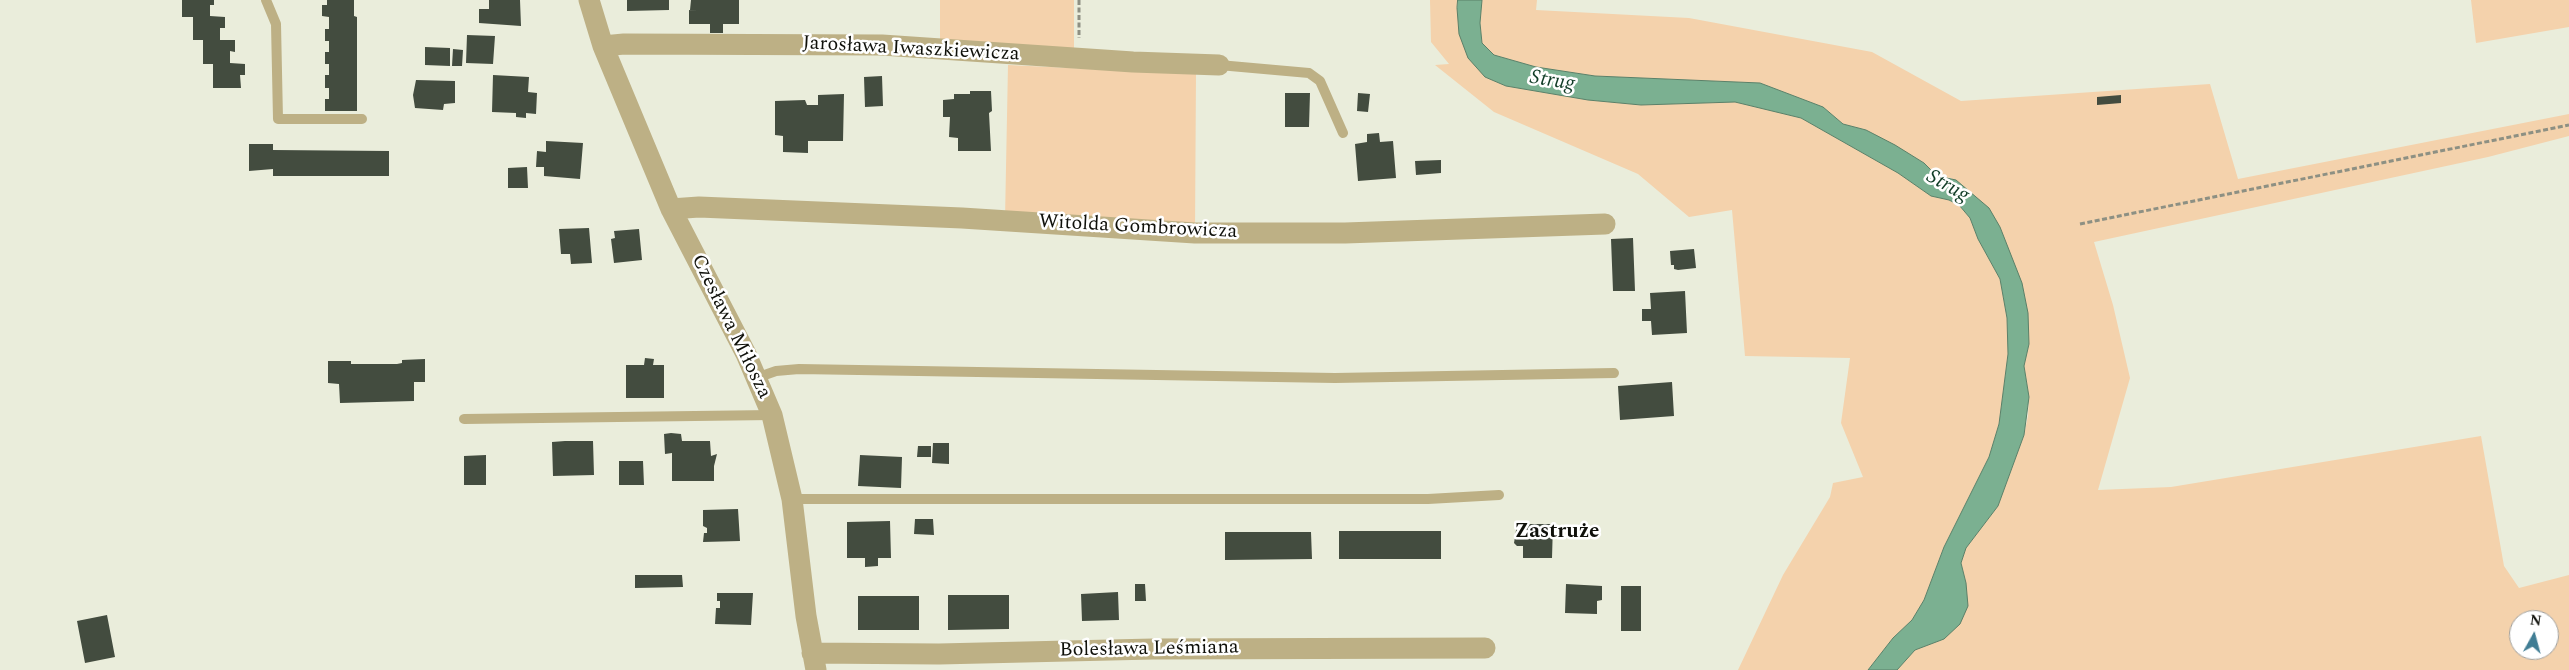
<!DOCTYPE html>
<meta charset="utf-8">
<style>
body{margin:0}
#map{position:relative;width:2569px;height:670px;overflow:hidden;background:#eaeddb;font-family:Spectral,serif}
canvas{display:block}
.north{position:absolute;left:2509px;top:610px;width:50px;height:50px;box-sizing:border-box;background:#fff;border:1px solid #9f9f9d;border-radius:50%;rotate:7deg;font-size:14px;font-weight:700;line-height:20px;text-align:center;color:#0f100a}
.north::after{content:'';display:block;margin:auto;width:18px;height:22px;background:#407d94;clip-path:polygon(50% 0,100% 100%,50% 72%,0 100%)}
</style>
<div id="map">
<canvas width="2569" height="670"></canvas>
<div class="north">N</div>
</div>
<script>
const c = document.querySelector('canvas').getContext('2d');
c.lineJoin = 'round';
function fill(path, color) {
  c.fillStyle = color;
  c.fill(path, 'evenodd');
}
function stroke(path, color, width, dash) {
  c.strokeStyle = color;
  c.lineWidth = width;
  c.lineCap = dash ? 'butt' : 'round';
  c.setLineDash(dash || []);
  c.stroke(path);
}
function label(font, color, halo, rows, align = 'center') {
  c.font = font + ' Spectral,serif';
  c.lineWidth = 5;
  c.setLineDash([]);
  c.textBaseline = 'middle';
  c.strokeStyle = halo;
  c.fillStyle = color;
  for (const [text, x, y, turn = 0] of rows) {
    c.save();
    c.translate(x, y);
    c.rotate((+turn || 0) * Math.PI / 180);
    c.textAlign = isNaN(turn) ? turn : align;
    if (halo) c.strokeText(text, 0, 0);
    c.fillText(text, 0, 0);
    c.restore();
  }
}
const green = new Path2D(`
 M 940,0 L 1074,0 L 1074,52 L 940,42 Z
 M 1430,0 L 1458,0 L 1457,8 L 1485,77 L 1506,86 L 1588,100 L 1641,105 L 1735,102 L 1801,118 L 1898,173 L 1931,196 L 1949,200 L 1959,205 L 1970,218 L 1978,239 L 2000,279 L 2007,318 L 2008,354 L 1999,424 L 1989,457 L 1944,547 L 1924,600 L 1912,620 L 1893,638 L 1868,670 L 1738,670 L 1783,575 L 1830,497 L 1833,483 L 1863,477 L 1841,423 L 1850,358 L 1745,356 L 1732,210 L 1689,217 L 1638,174 L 1494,112 L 1435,65 L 1449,64 L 1431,42 Z
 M 1482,0 L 1537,0 L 1536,10 L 1689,18 L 1872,52 L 1961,101 L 2210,84 L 2238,179 L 2569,114 L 2569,136 L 2488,157 L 2094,242 L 2113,305 L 2130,378 L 2098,490 L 2171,487 L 2481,436 L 2504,566 L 2519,588 L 2569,575 L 2569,670 L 1897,670 L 1915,650 L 1944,639 L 1966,583 L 1961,563 L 1966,548 L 1998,506 L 2024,435 L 2028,416 L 2029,397 L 2024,366 L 2029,344 L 2007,249 L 2000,227 L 1951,178 L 1937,176 L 1924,163 L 1866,130 L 1843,124 L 1823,107 L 1760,83 L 1595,76 L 1536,67 L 1494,55 L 1482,43 L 1480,23 ZM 2519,620 L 2549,620 L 2549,650 L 2519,650 Z
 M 2471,0 L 2569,0 L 2569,27 L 2476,43 Z
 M 1008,65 L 1196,74 L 1195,230 L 1005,219 Z`);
const water = new Path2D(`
 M 1458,0 L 1482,0 L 1480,23 L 1482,43 L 1494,55 L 1536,67 L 1595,76 L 1760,83 L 1823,107 L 1843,124 L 1866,130 L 1895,145 L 1924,163 L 1937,176 L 1956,180 L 1989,208 L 2000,227 L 2022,283 L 2028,313 L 2029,344 L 2024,366 L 2029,397 L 2024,435 L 1998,506 L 1966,548 L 1961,563 L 1966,583 L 1968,606 L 1960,624 L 1944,639 L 1915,650 L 1897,670 L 1868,670 L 1893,638 L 1912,620 L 1924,600 L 1944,547 L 1989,457 L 1999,424 L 2008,354 L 2007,318 L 2000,279 L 1978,239 L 1970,218 L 1959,205 L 1949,200 L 1931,196 L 1898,173 L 1801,118 L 1735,102 L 1641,105 L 1588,100 L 1506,86 L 1485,77 L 1468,58 L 1459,34 L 1457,8 Z`);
const building = new Path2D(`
 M 182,0 L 214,0 L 214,5 L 210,5 L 210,16 L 225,17 L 225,28 L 220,28 L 220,40 L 235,40 L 235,52 L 230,51 L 230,63 L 245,64 L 245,75 L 240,75 L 241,88 L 213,88 L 213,64 L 203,64 L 203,40 L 193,40 L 193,17 L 182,17 Z
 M 327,0 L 354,0 L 354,16 L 357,17 L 357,111 L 325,111 L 325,99 L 329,99 L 329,88 L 325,88 L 325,75 L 329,75 L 329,64 L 325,64 L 325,52 L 329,52 L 329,41 L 325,41 L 325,29 L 329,29 L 329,17 L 322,16 L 322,5 L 327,5 Z
 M 489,0 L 520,0 L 521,26 L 479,23 L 479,9 L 489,9 Z
 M 627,0 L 669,0 L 669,10 L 627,11 Z
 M 691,0 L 739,0 L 739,24 L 723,24 L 723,33 L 710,33 L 710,24 L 689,24 L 689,10 L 699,11 L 690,10 Z
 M 467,35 L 495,36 L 493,64 L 466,63 Z
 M 425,47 L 450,48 L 450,66 L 425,65 Z
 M 453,49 L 463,50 L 462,66 L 452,66 Z
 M 493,75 L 529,77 L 528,92 L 537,93 L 536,114 L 526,113 L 526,118 L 516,117 L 516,113 L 492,112 Z
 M 882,76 L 883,106 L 865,107 L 864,77 Z
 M 416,80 L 455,81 L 455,103 L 444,104 L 443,110 L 415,108 L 413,95 Z
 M 970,91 L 991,91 L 992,111 L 989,113 L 991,151 L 958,151 L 958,138 L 949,137 L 950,117 L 943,117 L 943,100 L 954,99 L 954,94 L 970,94 Z
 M 1285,93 L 1310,93 L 1309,127 L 1285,127 Z
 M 1358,93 L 1370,94 L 1368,112 L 1357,111 Z
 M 844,94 L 843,141 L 808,141 L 808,153 L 783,152 L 783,136 L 775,135 L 775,101 L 805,100 L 807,105 L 818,105 L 818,95 Z
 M 2121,95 L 2121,103 L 2097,105 L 2097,97 Z
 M 1379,133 L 1380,142 L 1393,141 L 1396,178 L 1358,181 L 1355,144 L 1367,142 L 1367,134 Z
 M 546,141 L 583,143 L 580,179 L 544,176 L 544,167 L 536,167 L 537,151 L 546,152 Z
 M 249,144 L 273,144 L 273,150 L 389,151 L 389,176 L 273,176 L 273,169 L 249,171 Z
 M 1441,160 L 1441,173 L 1416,175 L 1415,161 Z
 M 527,167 L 528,188 L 508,188 L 508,168 Z
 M 589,228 L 592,263 L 571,264 L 570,254 L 561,254 L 559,229 Z
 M 639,229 L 642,260 L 614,263 L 611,239 L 615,238 L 614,231 Z
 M 1633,238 L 1635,291 L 1613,291 L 1611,239 Z
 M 1694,249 L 1696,268 L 1678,270 L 1674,269 L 1674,265 L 1671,265 L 1670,251 Z
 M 1685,291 L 1687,333 L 1652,335 L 1651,321 L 1642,321 L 1642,309 L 1651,309 L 1650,293 Z
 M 645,358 L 654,359 L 653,365 L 664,365 L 664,398 L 626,398 L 626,365 L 644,365 Z
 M 425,359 L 425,382 L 414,382 L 414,401 L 340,403 L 339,384 L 328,383 L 328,361 L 351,361 L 351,364 L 397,364 L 402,363 L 402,360 Z
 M 1672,382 L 1674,416 L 1620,420 L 1618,386 Z
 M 671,433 L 681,434 L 682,441 L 710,441 L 711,456 L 717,454 L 714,466 L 714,481 L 672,481 L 672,453 L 665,454 L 664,434 Z
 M 565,441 L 593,441 L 594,475 L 553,476 L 552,442 Z
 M 933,443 L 949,443 L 949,464 L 932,463 Z
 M 918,446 L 931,446 L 931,457 L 917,457 Z
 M 486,455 L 486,485 L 464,485 L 464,456 Z
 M 860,455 L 902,457 L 901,488 L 858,486 Z
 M 619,461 L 643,461 L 644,485 L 619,485 Z
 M 738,509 L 740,541 L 703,542 L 704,533 L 707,533 L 707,528 L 703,526 L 703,510 Z
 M 915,519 L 933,519 L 934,535 L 914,534 Z
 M 890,521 L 891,558 L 878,558 L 878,566 L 865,567 L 865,558 L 847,558 L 847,522 Z
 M 1517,524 L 1553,524 L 1552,558 L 1523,558 L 1523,546 L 1517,546 L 1514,543 Z
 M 1339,531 L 1441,531 L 1441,559 L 1339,559 Z
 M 1225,532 L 1311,532 L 1312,559 L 1225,560 Z
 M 635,575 L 682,575 L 683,587 L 635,588 Z
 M 1135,584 L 1145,584 L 1146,601 L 1135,601 Z
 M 1566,584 L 1602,586 L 1602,600 L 1597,601 L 1597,614 L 1565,613 Z
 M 1621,586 L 1641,586 L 1641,631 L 1621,631 Z
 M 1118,592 L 1119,620 L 1082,621 L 1081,594 Z
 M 717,593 L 753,593 L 751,625 L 715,624 L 716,608 L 720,608 L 720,601 L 717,601 Z
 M 948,595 L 1009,595 L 1009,629 L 948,630 Z
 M 858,596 L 919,596 L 919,630 L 858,630 Z
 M 107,615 L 115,657 L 85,663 L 77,621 Z`);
const path = new Path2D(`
 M 1079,0 L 1079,38
 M 2080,224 L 2569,125`);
const lane = new Path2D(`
 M 266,0 L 276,24 L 278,119 L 362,119
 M 1219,65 L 1309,73 L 1320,81 L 1343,133
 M 756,378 L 776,371 L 799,369 L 1335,378 L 1614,373
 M 464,419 L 772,415
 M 792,499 L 1428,499 L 1499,495`);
const street = new Path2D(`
 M 589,0 L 603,46 L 671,209 L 746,354 L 772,415 L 792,499 L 806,616 L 816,670
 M 603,46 L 624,44 L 882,45 L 1133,62 L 1219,65
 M 671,209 L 699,207 L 962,218 L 1195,233 L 1345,233 L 1605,224
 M 812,653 L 939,654 L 1153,649 L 1485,648`);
const streetNames = [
 ["Jarosława Iwaszkiewicza",911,50,3],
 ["Witolda Gombrowicza",1138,228,3],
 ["Czesława Miłosza",730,327,64],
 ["Bolesława Leśmiana",1149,650,-1]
];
const waterNames = [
 ["Strug",1552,82,9],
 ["Strug",1947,187,29]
];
const neighbourhoodNames = [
 ["Zastruże",1557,533]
];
fill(green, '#f4d2ac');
fill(water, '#7bb091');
stroke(water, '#5b8068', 1);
fill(building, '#434c3f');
stroke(path, '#8d9083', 3, [5, 2.5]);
stroke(lane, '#bdb085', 10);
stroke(street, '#bdb085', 21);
label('20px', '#0f100a', '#fff', streetNames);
label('italic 21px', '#113d27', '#fff', waterNames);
label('bold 21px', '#0f100a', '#fff', neighbourhoodNames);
</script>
